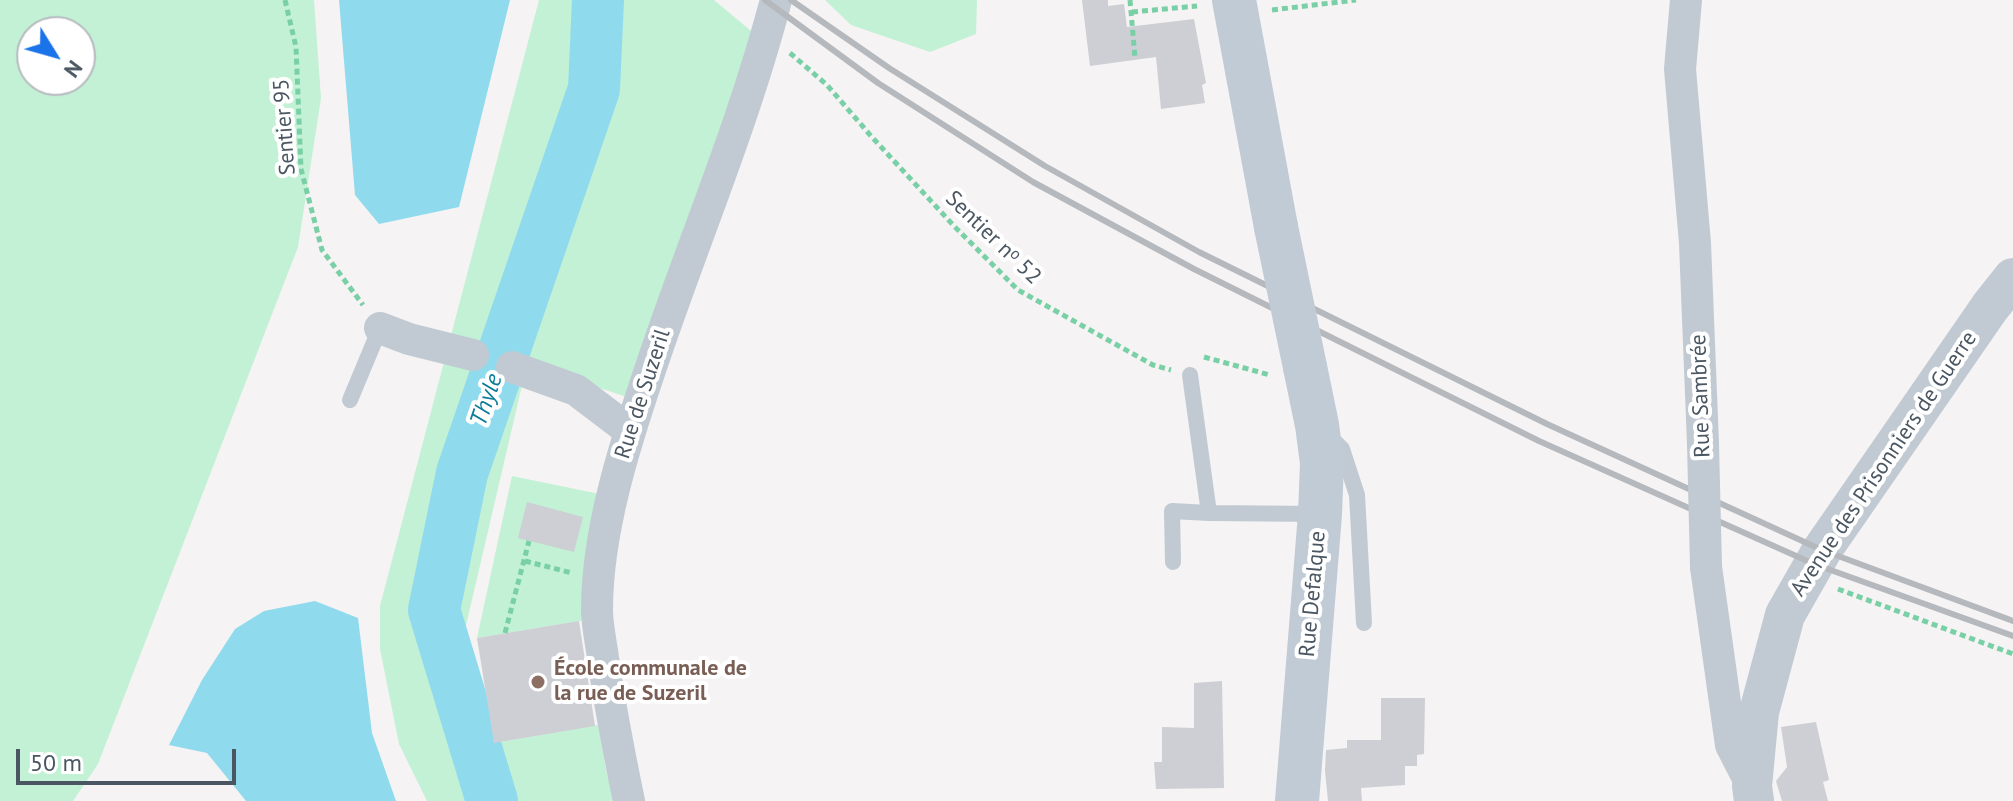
<!DOCTYPE html>
<meta charset="utf-8">
<style>
body{margin:0}
#map{position:relative;width:2013px;height:801px;overflow:hidden;background:#f5f3f3;font-family:"PT Sans",sans-serif}
canvas{display:block}
.north{position:absolute;left:16px;top:16px;width:80px;height:80px;box-sizing:border-box;background:#fff;border:2px solid #b7bbc0;border-radius:50%;rotate:127deg;font-size:22px;font-weight:700;line-height:32px;text-align:center;color:#4a5661}
.north::after{content:'';display:block;margin:auto;width:28px;height:36px;background:#1a73e8;clip-path:polygon(50% 0,100% 100%,50% 72%,0 100%)}
.scale{position:absolute;left:16px;top:749px;width:220px;height:36px;box-sizing:border-box;border:4px solid #4a5661;border-top:0;padding-left:10px;font-size:24px;line-height:28px;white-space:nowrap;color:#4a5661;-webkit-text-stroke:6px #fff;paint-order:stroke}
</style>
<div id="map">
<canvas width="2013" height="801"></canvas>
<div class="north">N</div>
<div class="scale">50 m</div>
</div>
<script>
const c = document.querySelector('canvas').getContext('2d');
c.lineJoin = 'round';
function fill(path, color) {
  c.fillStyle = color;
  c.fill(path, 'evenodd');
}
function stroke(path, color, width, dash) {
  c.strokeStyle = color;
  c.lineWidth = width;
  c.lineCap = dash ? 'butt' : 'round';
  c.setLineDash(dash || []);
  c.stroke(path);
}
function label(font, color, halo, rows, align = 'center') {
  c.font = font + ' "PT Sans",sans-serif';
  c.lineWidth = 8;
  c.setLineDash([]);
  c.textBaseline = 'middle';
  c.strokeStyle = halo;
  c.fillStyle = color;
  for (const [text, x, y, turn = 0] of rows) {
    c.save();
    c.translate(x, y);
    c.rotate((+turn || 0) * Math.PI / 180);
    c.textAlign = isNaN(turn) ? turn : align;
    if (halo) c.strokeText(text, 0, 0);
    c.fillText(text, 0, 0);
    c.restore();
  }
}
const green = new Path2D(`
 M 0,0 L 314,0 L 321,98 L 298,247 L 98,764 L 73,801 L 0,801 ZM 32,32 L 80,32 L 80,80 L 32,80 Z
 M 539,0 L 714,0 L 756,35 L 630,398 L 527,364 L 464,634 L 489,779 L 496,801 L 427,801 L 399,744 L 380,649 L 380,606 Z
 M 825,0 L 977,0 L 976,34 L 930,52 L 851,25 Z
 M 512,476 L 609,496 L 584,615 L 581,621 L 477,638 Z
 M 598,725 L 607,775 L 615,786 L 617,799 L 610,801 L 514,801 L 494,743 Z`);
const water = new Path2D(`
 M 339,0 L 510,0 L 459,207 L 379,224 L 355,195 Z
 M 315,601 L 358,618 L 372,733 L 396,801 L 246,801 L 207,753 L 169,745 L 202,680 L 235,629 L 264,611 Z`);
const river = new Path2D(`
 M 492,801 L 434,610 L 462,473 L 594,89 L 598,0`);
const building = new Path2D(`
 M 1082,0 L 1108,0 L 1108,6 L 1124,4 L 1127,27 L 1194,19 L 1206,83 L 1202,85 L 1205,103 L 1161,109 L 1156,57 L 1090,66 Z
 M 527,502 L 583,517 L 574,552 L 518,538 Z
 M 579,621 L 595,726 L 494,743 L 477,638 Z
 M 1222,681 L 1224,788 L 1156,789 L 1154,762 L 1162,762 L 1162,727 L 1194,728 L 1194,683 Z
 M 1381,698 L 1425,698 L 1424,754 L 1417,755 L 1417,766 L 1405,766 L 1405,785 L 1361,788 L 1362,801 L 1328,801 L 1325,771 L 1326,750 L 1347,748 L 1347,740 L 1381,740 Z
 M 1816,722 L 1829,780 L 1823,782 L 1828,801 L 1782,801 L 1776,781 L 1787,767 L 1781,727 Z`);
const path = new Path2D(`
 M 285,0 L 296,47 L 301,169 L 322,250 L 363,305
 M 1130,0 L 1135,58
 M 1272,10 L 1356,0
 M 1132,12 L 1197,6
 M 790,53 L 827,85 L 871,136 L 954,226 L 1018,290 L 1153,365 L 1171,370
 M 1204,357 L 1270,375
 M 525,561 L 572,573
 M 1838,589 L 2013,654
 M 505,633 L 529,541`);
const service = new Path2D(`
 M 1190,375 L 1209,513 L 1319,514
 M 350,400 L 380,328
 M 1330,437 L 1342,449 L 1357,495 L 1364,623
 M 1173,562 L 1172,511 L 1209,513`);
const minor = new Path2D(`
 M 1686,0 L 1680,69 L 1695,243 L 1703,444
 M 380,328 L 409,339 L 473,355
 M 512,367 L 576,390 L 630,431
 M 1706,567 L 1731,745 L 1752,786
 M 629,801 C 619,753 610,706 603,658 C 601,642 597,625 597,610 C 597,532 624,447 649,373 C 690,249 743,127 776,0`);
const tertiary = new Path2D(`
 M 1754,801 L 1752,786 L 1759,712 L 1785,615 L 1822,550 L 1990,307 L 2013,278`);
const secondary = new Path2D(`
 M 1234,0 L 1276,227
 M 1297,801 L 1320,514 L 1322,463 L 1317,425 L 1305,367`);
const rail = new Path2D(`
 M 765,0 L 878,83 L 1033,182 L 1194,269 L 1539,441 L 1814,564 L 2013,636
 M 791,0 L 889,68 L 1045,166 L 1199,252 L 1547,424 L 1822,550 L 2013,621`);
const minorBridge = new Path2D(`
 M 1703,444 L 1706,567`);
const secondaryBridge = new Path2D(`
 M 1276,227 L 1305,367`);
const markers = [
 [538,682,8,"#8d6e63"]
];
const streetNames = [
 ["Sentier 95",285,127,-94],
 ["Sentier nᵒ 52",993,238,44],
 ["Rue de Suzeril",643,394,-72],
 ["Rue Sambrée",1701,396,-92],
 ["Avenue des Prisonniers de Guerre",1884,464,-56],
 ["Rue Defalque",1313,594,-85]
];
const educationNames = [
 ["École communale de",554,669],
 ["la rue de Suzeril",554,694]
];
const waterNames = [
 ["Thyle",487,400,-71]
];
fill(green, '#c3f1d5');
fill(water, '#90daee');
stroke(river, '#90daee', 52);
fill(building, '#cdcfd5');
stroke(path, '#7ad0a6', 5, [6, 4]);
stroke(service, '#c1cad2', 16);
stroke(minor, '#c1cad2', 32);
stroke(tertiary, '#c1cad2', 40);
stroke(secondary, '#c1cbd6', 44);
stroke(rail, '#b5b8bd', 6);
stroke(minorBridge, '#c1cad2', 32);
stroke(secondaryBridge, '#c1cbd6', 44);
for (const [x, y, r, color] of markers) {
  const dot = new Path2D();
  dot.arc(x, y, r, 0, 2 * Math.PI);
  c.fillStyle = color;
  c.fill(dot);
  stroke(dot, '#fff', 3);
}
label('22px', '#4a5661', '#fff', streetNames);
label('bold 22px', '#785e54', '#fff', educationNames, 'left');
label('italic 24px', '#0c7c9b', '#fff', waterNames);
</script>
